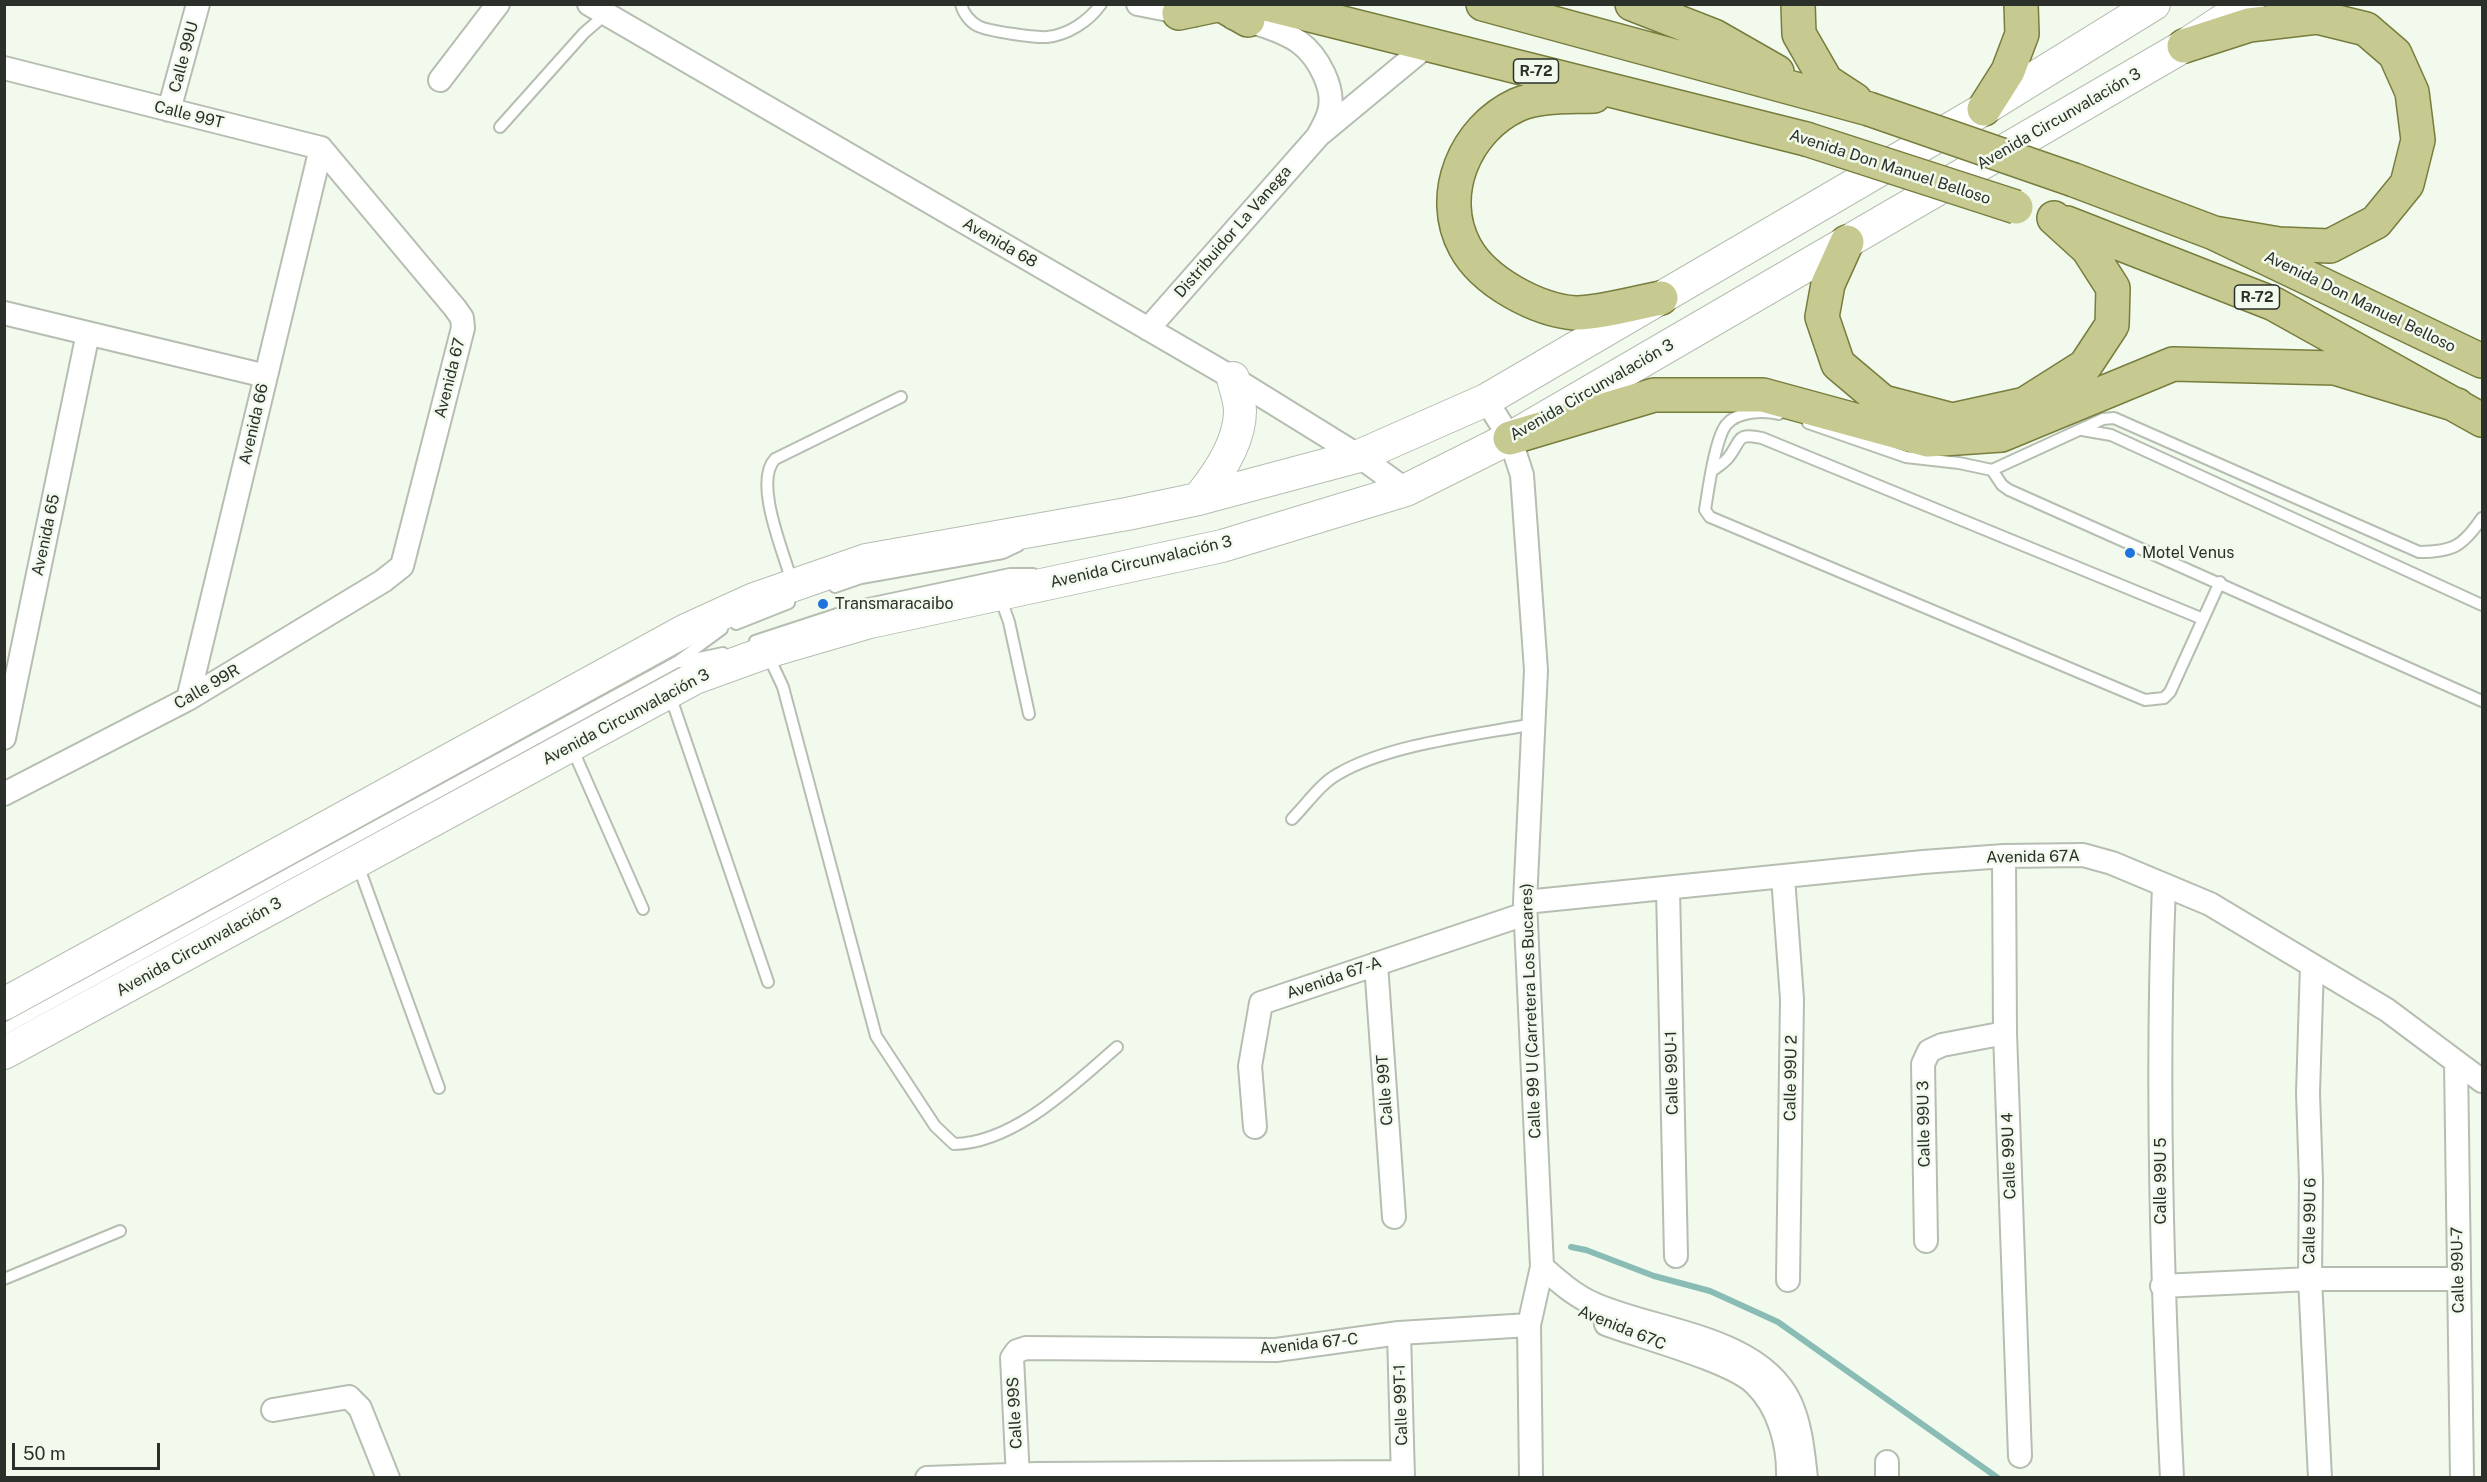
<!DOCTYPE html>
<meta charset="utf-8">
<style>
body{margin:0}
#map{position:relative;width:2487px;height:1482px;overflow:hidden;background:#f1faed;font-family:"Public Sans",sans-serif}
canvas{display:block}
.frame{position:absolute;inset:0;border:6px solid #2c302b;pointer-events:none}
.scale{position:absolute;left:12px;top:1443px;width:148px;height:27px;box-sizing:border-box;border:3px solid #2c302b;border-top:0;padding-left:8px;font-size:18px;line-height:21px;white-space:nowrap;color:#2c302b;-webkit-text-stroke:4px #f1faed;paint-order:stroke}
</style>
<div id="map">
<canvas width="2487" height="1482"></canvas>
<div class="frame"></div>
<div class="scale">50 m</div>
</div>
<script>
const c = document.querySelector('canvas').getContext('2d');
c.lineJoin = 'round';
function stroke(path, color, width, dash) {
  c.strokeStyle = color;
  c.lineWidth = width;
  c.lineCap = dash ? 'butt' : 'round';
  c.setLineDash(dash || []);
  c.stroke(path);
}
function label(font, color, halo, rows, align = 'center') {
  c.font = font + ' "Public Sans",sans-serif';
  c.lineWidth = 5;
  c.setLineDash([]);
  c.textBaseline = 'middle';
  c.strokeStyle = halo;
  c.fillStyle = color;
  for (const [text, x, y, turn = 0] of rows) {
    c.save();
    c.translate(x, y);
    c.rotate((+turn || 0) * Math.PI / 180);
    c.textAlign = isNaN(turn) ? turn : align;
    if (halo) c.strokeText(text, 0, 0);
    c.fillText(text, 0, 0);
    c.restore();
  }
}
const stream = new Path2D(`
 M 1571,1247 L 1586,1250 L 1654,1276 L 1710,1291 L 1778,1322 L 1998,1478`);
const service = new Path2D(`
 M 961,4 C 963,13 970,22 978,26 C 987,31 1036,38 1047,37 C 1068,35 1089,21 1101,4
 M 500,127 L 584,33 L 606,14
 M 1779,414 C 1764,410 1737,411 1726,425 C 1715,439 1708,491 1705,510 L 1710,517 L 2145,700 L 2164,698 L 2170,692 L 2220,582
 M 1808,423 L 1906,457 L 1959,463 L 1992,470 L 2103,419 L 2114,418 L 2419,552 C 2453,552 2463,546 2482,518
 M 2082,430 L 2111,435 L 2482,605
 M 1992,470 L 2002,485 L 2009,490 L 2482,701
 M 1712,471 C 1717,467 1724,463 1728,458 C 1742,441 1735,432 1762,438 L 2203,619
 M 792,582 C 784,553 753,482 775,459 L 901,397
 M 835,587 L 861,578 L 1003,553 L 1018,546
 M 1000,597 L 1009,622 L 1029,714
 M 736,624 L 789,603
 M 755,641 L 868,604 L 1010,574 L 1033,574
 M 768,655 L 783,687 L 876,1036 L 935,1126 L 954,1144 C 1015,1143 1074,1084 1117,1047
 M 680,662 L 723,653
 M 670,695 L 768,982
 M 572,748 L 643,909
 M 1292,819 C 1306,805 1321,783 1338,774 C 1389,744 1475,735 1534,724
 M 358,865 L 439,1088
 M 4,1029 L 677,662 L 722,629
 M 4,1279 L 120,1231`);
const minor = new Path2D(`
 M 589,4 L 1233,378 L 1359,456 L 1406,490
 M 1138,4 L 1194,15
 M 1233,18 C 1251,20 1285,32 1299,42 C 1318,56 1336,89 1329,112 C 1327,120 1323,127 1319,134
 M 4,68 L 321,148 L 455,308 L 462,318 L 463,328 L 402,566 L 383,581 L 188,699 L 4,794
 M 440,80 L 498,4
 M 169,110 L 198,4
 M 4,313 L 266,376
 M 1148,329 L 1319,135 L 1429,44
 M 1486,400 L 1510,438 L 1522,475 L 1536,670 L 1525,902 L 1542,1267 L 1529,1325 L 1531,1478
 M 188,699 L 321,148
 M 4,738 L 88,333
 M 2004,856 L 2005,1033 L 2020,1456
 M 1783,877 L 1792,999 L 1788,1280
 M 2164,885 C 2156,1083 2162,1280 2172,1478
 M 1668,889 L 1676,1256
 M 1525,902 L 1923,862 L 2004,856 L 2083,855 L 2112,863 L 2210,904 L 2387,1010 L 2482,1081
 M 1376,964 L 1394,1217
 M 2312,965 L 2308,1093 L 2311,1181 L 2310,1279 L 2320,1478
 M 2456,1063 L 2462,1478
 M 1255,1127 L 1250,1066 L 1261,1003 L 1525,914
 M 1926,1241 L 1923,1064 L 1929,1051 L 1942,1045 L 2005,1033
 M 1542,1267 C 1558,1281 1575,1296 1594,1304 C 1654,1331 1759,1336 1790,1402 C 1801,1426 1803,1452 1806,1478
 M 2162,1286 L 2310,1279 L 2457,1279
 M 1606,1324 C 1641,1337 1732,1361 1755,1384 C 1779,1407 1789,1445 1788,1478
 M 1399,1333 L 1403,1478
 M 273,1410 L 349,1397 L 360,1408 L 388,1478
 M 1887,1462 L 1887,1478
 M 927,1478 L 1037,1474 L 1403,1472
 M 1018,1478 L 1012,1358 L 1017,1351 L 1026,1348 L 1276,1350 L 1399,1333 L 1529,1325`);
const secondary = new Path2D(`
 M 1198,499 C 1217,476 1240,442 1240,411 C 1240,400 1235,388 1233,378
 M 4,1004 L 686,630 L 754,599 L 866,560 L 1127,514 L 1198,499 L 1359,456 L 1486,400 L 1984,109 L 2154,4
 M 4,1053 L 695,678 L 767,652 L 870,622 L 1222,546 L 1406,490 L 1510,438 L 2184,46 L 2248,4`);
const primary = new Path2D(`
 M 1220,4 L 1248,20
 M 1266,4 L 1806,139
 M 1483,4 L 1869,109
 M 1632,4 L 1714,36 L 1777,72
 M 1798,4 L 1799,34 L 1826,81 L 1855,100
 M 1179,13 L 1222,4
 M 2184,46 L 2249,25 L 2317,17 L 2366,29 L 2395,54 L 2412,92 L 2418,140 L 2407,184 L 2376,222 L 2330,246 L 2279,244 L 2214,233
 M 1594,96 C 1569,97 1539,95 1517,105 C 1465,129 1437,195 1465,247 C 1484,282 1537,310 1575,313 C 1595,314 1640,302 1661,298
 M 1984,109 L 2008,71 L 2022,34 L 2021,4
 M 2074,180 L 2214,233 L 2482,361
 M 2067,223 L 2274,304 L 2482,420
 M 1847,242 L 1828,284 L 1822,317 L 1838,364 L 1883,402 L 1952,420 L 2025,404 L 2085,366 L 2112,325 L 2113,288 L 2088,249 L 2054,218
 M 1510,438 L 1654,395 L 1763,395 L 1928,440 L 2001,435 L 2173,364 L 2335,368 L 2457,405`);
const primaryBridge = new Path2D(`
 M 1869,109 L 2074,180
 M 1806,139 L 2016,207`);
const markers = [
 [2130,553,6,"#1f73dd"],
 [823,604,6,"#1f73dd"]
];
const shields = [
 [1536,71,45],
 [2257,297,45]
];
const shieldNames = [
 ["R-72",1536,71],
 ["R-72",2257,297]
];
const streetNames = [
 ["Calle 99U",184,57,-75],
 ["Calle 99T",189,115,14],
 ["Avenida Circunvalación 3",2059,119,-30],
 ["Avenida Don Manuel Belloso",1890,167,18],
 ["Distribuidor La Vanega",1233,232,-49],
 ["Avenida 68",1000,243,30],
 ["Avenida Don Manuel Belloso",2360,302,26],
 ["Avenida 67",450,378,-76],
 ["Avenida Circunvalación 3",1592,390,-30],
 ["Avenida 66",254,424,-77],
 ["Avenida 65",46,535,-78],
 ["Avenida Circunvalación 3",1141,562,-13],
 ["Calle 99R",207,687,-30],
 ["Avenida Circunvalación 3",626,717,-28],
 ["Avenida 67A",2033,857,-1],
 ["Avenida Circunvalación 3",199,947,-29],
 ["Avenida 67-A",1334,978,-19],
 ["Calle 99 U (Carretera Los Bucares)",1531,1011,-92],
 ["Calle 99U-1",1672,1073,-91],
 ["Calle 99U 2",1791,1078,-89],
 ["Calle 99T",1385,1090,-94],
 ["Calle 99U 3",1924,1124,-91],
 ["Calle 99U 4",2009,1156,-92],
 ["Calle 99U 5",2161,1181,-90],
 ["Calle 99U 6",2310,1221,-89],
 ["Calle 99U-7",2458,1270,-91],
 ["Avenida 67C",1622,1328,22],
 ["Avenida 67-C",1309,1344,-6],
 ["Calle 99T-1",1401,1405,-92],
 ["Calle 99S",1015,1413,-93]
];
const poiNames = [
 ["Motel Venus",2142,553],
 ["Transmaracaibo",835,604]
];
stroke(stream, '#89bcb4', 6);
stroke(service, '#b5beb1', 14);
stroke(minor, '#b5beb1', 26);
stroke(secondary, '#b5beb1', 34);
stroke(primary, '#777d3d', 36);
stroke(service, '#fff', 10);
stroke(minor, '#fff', 22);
stroke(secondary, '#fff', 32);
stroke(primary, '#c6ca90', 33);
stroke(primaryBridge, '#777d3d', 36, []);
stroke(primaryBridge, '#c6ca90', 33);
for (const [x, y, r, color] of markers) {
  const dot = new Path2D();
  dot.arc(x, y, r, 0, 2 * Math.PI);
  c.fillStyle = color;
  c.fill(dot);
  stroke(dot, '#f1faed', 2);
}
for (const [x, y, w] of shields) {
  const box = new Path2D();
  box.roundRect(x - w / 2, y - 12, w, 24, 4.5);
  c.fillStyle = '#f1faed';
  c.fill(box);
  stroke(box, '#2c302b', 1.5);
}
label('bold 15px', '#2c302b', null, shieldNames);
label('16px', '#2c302b', '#f1faed', streetNames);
label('16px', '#2c302b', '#f1faed', poiNames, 'left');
</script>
